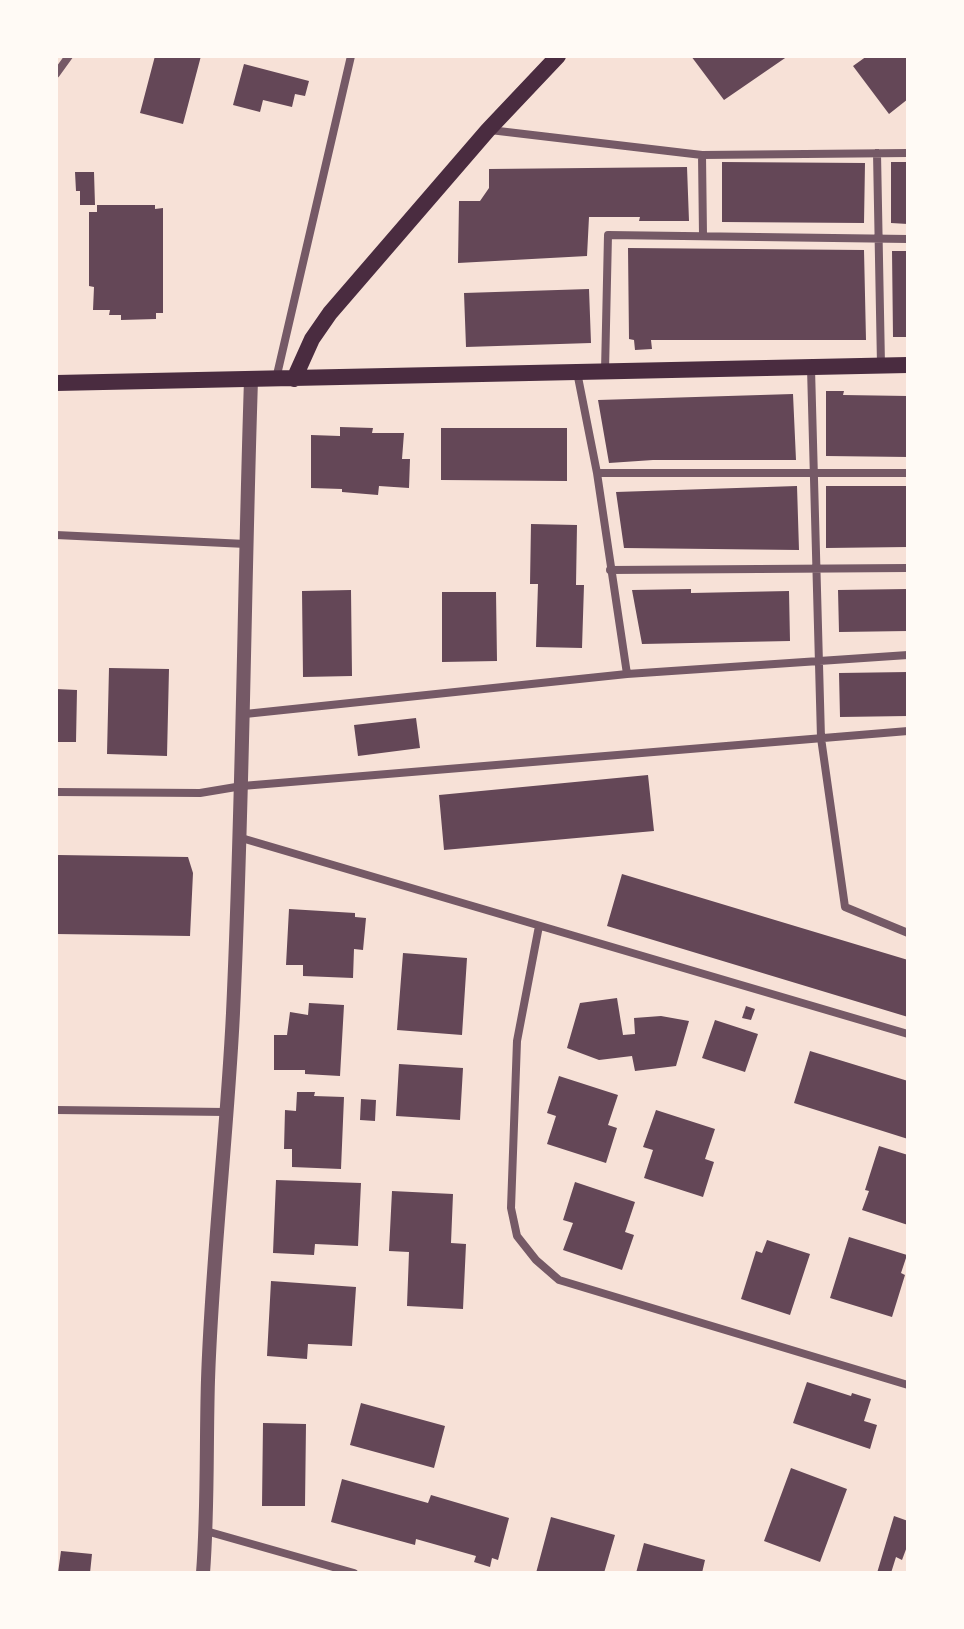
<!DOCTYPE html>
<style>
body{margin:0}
#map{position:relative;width:964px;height:1629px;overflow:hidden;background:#f7e1d7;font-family:Arial,sans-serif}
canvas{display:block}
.frame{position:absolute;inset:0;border:58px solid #fffaf5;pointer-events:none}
</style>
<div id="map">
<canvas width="964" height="1629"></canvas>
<div class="frame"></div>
</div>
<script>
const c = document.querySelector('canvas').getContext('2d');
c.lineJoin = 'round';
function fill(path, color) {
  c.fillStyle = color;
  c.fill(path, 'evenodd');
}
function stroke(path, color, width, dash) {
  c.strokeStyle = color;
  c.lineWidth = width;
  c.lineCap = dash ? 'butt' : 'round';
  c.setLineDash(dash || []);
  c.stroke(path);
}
const building = new Path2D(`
 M 155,56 L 201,56 L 183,124 L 140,113 Z
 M 691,56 L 788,56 L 724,100 Z
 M 867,56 L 908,56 L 908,99 L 889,114 L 853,66 Z
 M 244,64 L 309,81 L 305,96 L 295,94 L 292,107 L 263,100 L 260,112 L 233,105 Z
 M 722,162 L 865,163 L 864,223 L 722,222 Z
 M 891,162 L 908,162 L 908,224 L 891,223 Z
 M 687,167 L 689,221 L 639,221 L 640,217 L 589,217 L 587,256 L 458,263 L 459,201 L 480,201 L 489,188 L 489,169 Z
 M 75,172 L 94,172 L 95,205 L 80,205 L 80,191 L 76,191 Z
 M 97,205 L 155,205 L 155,209 L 163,208 L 163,313 L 156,313 L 156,319 L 121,320 L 121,315 L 109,315 L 110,310 L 93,310 L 94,287 L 89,286 L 89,212 L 97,212 Z
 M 628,248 L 864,250 L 866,340 L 651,340 L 652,349 L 635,350 L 634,340 L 629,339 Z
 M 892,251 L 908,251 L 908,337 L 893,337 Z
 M 589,289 L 591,343 L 466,347 L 464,293 Z
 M 826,391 L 844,391 L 843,395 L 908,396 L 908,457 L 826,456 Z
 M 793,394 L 796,460 L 653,460 L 609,463 L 598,400 Z
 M 340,427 L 373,428 L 372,433 L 404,433 L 402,459 L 410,459 L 409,488 L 379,486 L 378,495 L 342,492 L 342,489 L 311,488 L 311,435 L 340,436 Z
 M 441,428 L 567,428 L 567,481 L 441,480 Z
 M 797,486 L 799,550 L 624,548 L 616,492 Z
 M 826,486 L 908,486 L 908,547 L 826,548 Z
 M 531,524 L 577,525 L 576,585 L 584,585 L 582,648 L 536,647 L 538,584 L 530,584 Z
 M 691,589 L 691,593 L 789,591 L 790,641 L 642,644 L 632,590 Z
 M 908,589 L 908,631 L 839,632 L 838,590 Z
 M 351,590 L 352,676 L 303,677 L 302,591 Z
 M 442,592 L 496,592 L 497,661 L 442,662 Z
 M 109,668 L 169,669 L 167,756 L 107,754 Z
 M 908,672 L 908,716 L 840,717 L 839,673 Z
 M 56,689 L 77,690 L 76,742 L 56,742 Z
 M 416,718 L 420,748 L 358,756 L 354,725 Z
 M 648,775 L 654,831 L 444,850 L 439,795 Z
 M 58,855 L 188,857 L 193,873 L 190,936 L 56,934 Z
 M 622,874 L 908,960 L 908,1017 L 607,926 Z
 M 289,909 L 355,913 L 355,917 L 366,918 L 363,950 L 354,949 L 353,978 L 303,976 L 303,965 L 286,965 Z
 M 403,953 L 467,958 L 462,1035 L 397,1030 Z
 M 617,998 L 623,1035 L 635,1034 L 634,1018 L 661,1016 L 689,1021 L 676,1066 L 635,1071 L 632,1056 L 599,1060 L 567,1048 L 580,1003 Z
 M 309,1003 L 344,1005 L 340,1076 L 305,1074 L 305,1070 L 274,1070 L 274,1035 L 287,1035 L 290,1012 L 308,1015 Z
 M 746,1006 L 755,1009 L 751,1020 L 742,1018 Z
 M 715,1020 L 758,1034 L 745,1072 L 702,1058 Z
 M 810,1051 L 908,1081 L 908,1139 L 794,1103 Z
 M 399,1064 L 463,1068 L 460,1120 L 396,1116 Z
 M 559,1076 L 618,1095 L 608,1125 L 617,1128 L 606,1163 L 547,1144 L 556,1116 L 547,1113 Z
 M 297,1092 L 315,1092 L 314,1096 L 344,1097 L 341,1169 L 292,1167 L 292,1149 L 284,1149 L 285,1110 L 296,1111 Z
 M 361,1099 L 376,1100 L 375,1121 L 360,1120 Z
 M 656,1110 L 715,1129 L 705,1159 L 714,1162 L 703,1197 L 644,1178 L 653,1150 L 643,1147 Z
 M 879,1146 L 908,1155 L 908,1225 L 862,1210 L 869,1191 L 865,1190 Z
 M 276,1180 L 361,1183 L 358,1246 L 315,1244 L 314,1255 L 273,1253 Z
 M 575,1182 L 635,1202 L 625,1232 L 634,1235 L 622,1270 L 563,1250 L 573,1223 L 563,1220 Z
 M 392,1191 L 453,1194 L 451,1243 L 466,1244 L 463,1309 L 407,1306 L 409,1252 L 389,1251 Z
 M 849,1237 L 907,1255 L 901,1273 L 905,1275 L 892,1317 L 830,1298 Z
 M 767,1240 L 810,1254 L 790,1315 L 741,1299 L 756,1251 L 762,1253 Z
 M 271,1281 L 356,1287 L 352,1346 L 308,1344 L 307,1359 L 267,1356 Z
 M 807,1382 L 851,1396 L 852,1393 L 871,1399 L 864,1421 L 877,1425 L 870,1449 L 793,1423 Z
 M 361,1403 L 445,1426 L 434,1468 L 350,1445 Z
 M 263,1423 L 306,1424 L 305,1506 L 262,1506 Z
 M 791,1468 L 847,1489 L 820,1562 L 764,1541 Z
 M 342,1479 L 428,1503 L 431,1495 L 509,1518 L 498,1560 L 492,1558 L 490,1567 L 474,1562 L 476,1556 L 416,1539 L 415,1545 L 331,1522 Z
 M 894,1516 L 908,1521 L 908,1544 L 902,1560 L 896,1557 L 891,1573 L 877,1573 Z
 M 551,1517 L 615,1535 L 604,1573 L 536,1573 Z
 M 644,1543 L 705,1560 L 702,1573 L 636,1573 Z
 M 61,1551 L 92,1554 L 90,1573 L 58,1573 Z`);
const minor = new Path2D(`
 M 56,74 L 69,56
 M 490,130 L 702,155 L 908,153
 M 877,153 L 881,365
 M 702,155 L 703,235
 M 811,368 L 821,738 L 845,907 L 908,933
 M 605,371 L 608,235 L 908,239
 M 577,372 L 597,473 L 627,674
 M 276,379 L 351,56
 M 597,473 L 908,473
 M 56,535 L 246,544
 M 610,570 L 908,568
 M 245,714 L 627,674 L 908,655
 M 56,792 L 200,793 L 242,786 L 908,731
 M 238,837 L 908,1034
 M 539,926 L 517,1041 L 511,1208 L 517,1236 L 536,1260 L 559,1280 L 908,1385
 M 56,1110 L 226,1112
 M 206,1531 L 354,1573`);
const tertiary = new Path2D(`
 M 203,1573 C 208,1509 206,1445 208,1380 C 212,1258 227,1136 233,1013 C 243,802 244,591 251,380`);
const secondary = new Path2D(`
 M 294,379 L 312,339 L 330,313 L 488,130 L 558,56
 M 56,383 L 908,365`);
fill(building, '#644757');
stroke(minor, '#755966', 8);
stroke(tertiary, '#755966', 14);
stroke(secondary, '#4a2c40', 16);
</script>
